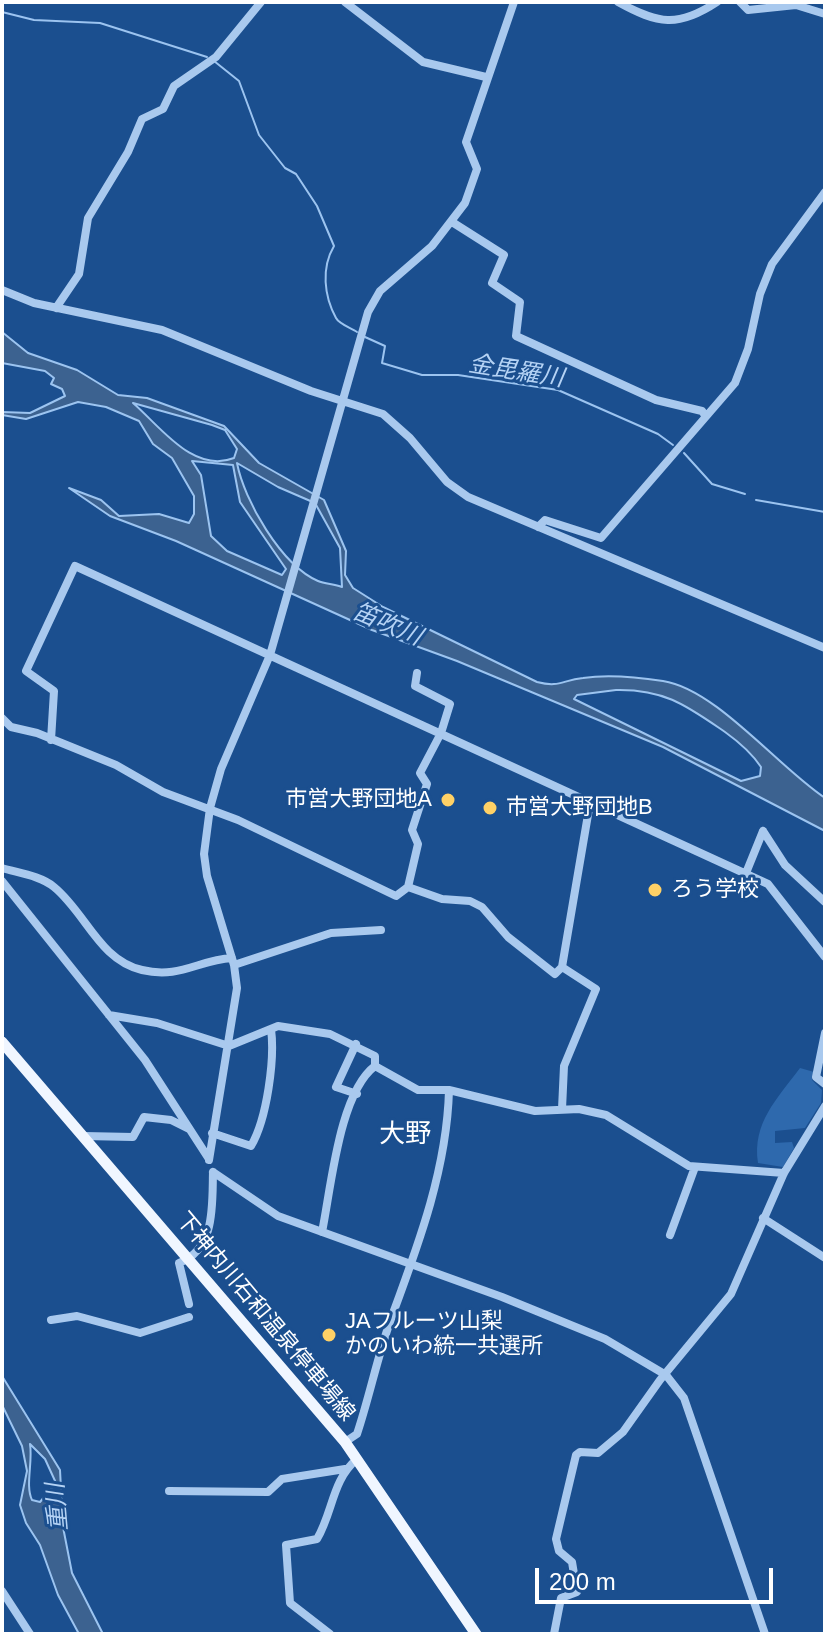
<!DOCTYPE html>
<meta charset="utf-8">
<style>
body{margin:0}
#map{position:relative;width:827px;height:1636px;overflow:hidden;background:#1b4f8f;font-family:Helvetica,sans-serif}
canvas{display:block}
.frame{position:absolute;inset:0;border:4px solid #fff;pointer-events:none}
.scale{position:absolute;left:535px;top:1568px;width:238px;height:36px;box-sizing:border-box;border:4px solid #fff;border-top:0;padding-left:10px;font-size:24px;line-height:28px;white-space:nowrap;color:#fff;-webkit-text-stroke:6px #1b4f8f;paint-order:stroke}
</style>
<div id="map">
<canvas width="827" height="1636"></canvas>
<div class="frame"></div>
<div class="scale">200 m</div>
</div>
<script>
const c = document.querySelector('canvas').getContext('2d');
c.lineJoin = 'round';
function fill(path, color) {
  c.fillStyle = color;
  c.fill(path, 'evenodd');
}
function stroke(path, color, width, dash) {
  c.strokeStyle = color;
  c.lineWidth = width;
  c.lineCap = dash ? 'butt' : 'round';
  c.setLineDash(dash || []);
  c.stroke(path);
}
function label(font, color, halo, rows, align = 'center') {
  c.font = font + ' Helvetica,"Noto Sans JP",sans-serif';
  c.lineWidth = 6;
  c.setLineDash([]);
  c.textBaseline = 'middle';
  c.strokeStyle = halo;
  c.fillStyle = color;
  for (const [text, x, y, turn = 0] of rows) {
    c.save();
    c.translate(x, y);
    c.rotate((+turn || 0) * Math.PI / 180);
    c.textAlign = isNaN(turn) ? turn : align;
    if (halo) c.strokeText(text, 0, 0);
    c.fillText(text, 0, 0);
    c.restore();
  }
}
const green = new Path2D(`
 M 800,1068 L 814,1072 L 812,1080 L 822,1090 L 821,1103 L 805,1128 L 775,1131 L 775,1143 L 792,1142 L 794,1148 L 783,1167 L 758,1163 C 752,1123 777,1099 800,1068 Z`);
const water = new Path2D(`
 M 2,332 L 28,353 L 77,370 L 118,395 L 147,398 L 224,426 L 259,463 L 324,500 L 346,551 L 345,575 L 353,588 L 383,607 L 537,682 C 560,688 562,680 583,678 C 609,674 637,677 663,681 C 716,689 778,767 825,798 L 825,831 L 663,747 L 457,661 L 372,630 L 176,541 L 110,516 L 69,488 L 101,500 L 119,516 L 159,514 L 189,523 L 194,514 L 194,496 L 172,458 L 153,444 L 139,421 L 106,407 L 78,402 L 26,419 L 2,415 L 2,412 L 30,413 L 65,396 L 62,389 L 51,384 L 54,378 L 45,371 L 2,363 ZM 133,403 L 212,425 L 225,430 L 237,449 L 234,458 C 193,474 160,426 133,403 ZM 192,461 L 233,465 L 240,502 L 286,569 L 282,575 L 227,551 L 211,536 L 201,475 ZM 237,463 L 278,487 L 315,503 L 340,548 L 342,587 C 334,584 325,584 318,581 C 281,565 244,500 237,463 ZM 616,690 C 665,689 687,706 725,732 C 739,742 751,752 761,767 L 760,776 L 741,781 L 574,699 L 577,695 Z
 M 2,1376 L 60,1470 L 63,1527 L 72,1573 L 103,1634 L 79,1634 L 58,1595 L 40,1545 L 26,1523 L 20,1505 L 27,1471 L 22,1446 L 2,1405 ZM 30,1444 L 45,1459 L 56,1483 L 40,1502 L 32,1500 C 25,1486 33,1462 30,1444 Z`);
const stream = new Path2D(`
 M 2,12 L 34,20 L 100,23 L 207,57
 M 214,61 L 239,81 L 259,135 L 285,168 L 296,174 L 317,206 L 334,246 C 321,268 324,296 336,318 C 339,324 351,328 357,332
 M 365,337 L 385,346 L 382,363 L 422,375 L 458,375 L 558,390 L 658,434 L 673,445
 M 684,453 L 712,484 L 745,494
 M 756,500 L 825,512`);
const minor = new Path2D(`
 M 345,2 L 423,62 L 486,77
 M 618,2 C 658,24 678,28 717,2
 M 740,2 L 748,10 L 796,5 L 825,14
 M 452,222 L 504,255 L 492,283 L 520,302 L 516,336 L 656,400 L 702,411 L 705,415
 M 2,290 L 34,303 L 162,330 L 311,391 L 383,414 L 410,438 L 447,482 L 468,497 L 825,648
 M 56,308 L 79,274 L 88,218 L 128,152 L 142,119 L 163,109 L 174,86 L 216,57 L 261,2
 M 538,527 L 545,520 L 601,538 L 735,383 L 748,349 L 760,294 L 772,264 L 825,192
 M 2,718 L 11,727 L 37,733 L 116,765 L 163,792 L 238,820 L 396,896 L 408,887 L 442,899 L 470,901 L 482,907 L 508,937 L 555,974 L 562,967 L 596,989 L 564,1066 L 562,1109
 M 51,740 L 54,691 L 26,671 L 75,566 L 768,884 L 825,957
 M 763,831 L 785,865 L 825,902
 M 2,868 C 19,873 41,876 54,887 C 86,913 99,960 142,970 C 180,979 198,960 232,958
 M 746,873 L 763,831
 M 2,881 L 145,1060 L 209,1159
 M 408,887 L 418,844 L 412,830 L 427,784 L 420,773 L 441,733 L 450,704 L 415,686 L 417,673
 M 234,965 L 331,933 L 381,930
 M 562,967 L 590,803
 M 109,1015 L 157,1023 L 229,1046 L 278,1026 L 330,1034 L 375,1056 L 375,1066 L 418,1090 L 449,1090 L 535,1111 L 579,1109 L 606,1115 L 689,1166 L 784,1173
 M 825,1033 L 816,1077 L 825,1084
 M 356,1044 L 336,1087 L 357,1094
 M 212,1133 L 251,1146 C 267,1119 275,1059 271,1029
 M 84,1136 L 133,1137 L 144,1117 L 171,1120 L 189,1129
 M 209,1160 L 237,988 L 234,965 L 207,876 L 204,854 L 210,808 L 221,769 L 270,655 L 368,312 L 380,291 L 432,246 L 465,203 L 477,169 L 466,142 L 514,2
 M 213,1172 L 278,1216 L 502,1297 L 605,1339 L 666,1375 L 684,1398 L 765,1634
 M 763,1218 L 825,1258
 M 322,1232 C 331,1189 339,1093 375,1066
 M 670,1235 L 695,1167
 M 189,1304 L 179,1263 C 216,1249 212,1205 213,1172
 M 51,1320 L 77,1316 L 140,1333 L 189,1317
 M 345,1442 L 357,1434 C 370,1395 378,1354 392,1316 C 419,1243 447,1168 449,1090
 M 169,1491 L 268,1492 L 282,1479 L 345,1469
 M 2,1591 L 30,1634
 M 330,1634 L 290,1603 L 286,1545 L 317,1539 C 333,1512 332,1480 357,1459
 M 554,1634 L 561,1598 L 577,1592 L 572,1562 L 559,1551 L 556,1539 L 576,1455 L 580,1452 L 598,1453 L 623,1432 L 660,1380 L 731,1294 L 784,1173 L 825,1106`);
const major = new Path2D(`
 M 2,1042 L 345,1442 L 476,1634`);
const markers = [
 [448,800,8,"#ffd166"],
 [490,808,8,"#ffd166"],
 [655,890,8,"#ffd166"],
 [329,1335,8,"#ffd166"]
];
const poiNames = [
 ["市営大野団地A",432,800,"right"],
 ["市営大野団地B",506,808],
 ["ろう学校",671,890],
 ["JAフルーツ山梨",345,1322],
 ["かのいわ統一共選所",345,1347]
];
const streetNames = [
 ["下神内川石和温泉停車場線",265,1317,50]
];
const waterNames = [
 ["金毘羅川",516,372,9],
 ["笛吹川",387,625,23],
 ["重川",58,1507,-95]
];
const quarterNames = [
 ["大野",405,1135]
];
fill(green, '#2e69ad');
fill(water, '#3c6290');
stroke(water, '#9cc4f0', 2);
stroke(stream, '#9cc4f0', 2);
stroke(minor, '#a9c9ee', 8);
stroke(major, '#f0f6ff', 11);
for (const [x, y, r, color] of markers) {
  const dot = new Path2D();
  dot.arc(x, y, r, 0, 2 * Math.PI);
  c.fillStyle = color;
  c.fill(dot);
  stroke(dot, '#1b4f8f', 3);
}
label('22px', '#fff', '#1b4f8f', poiNames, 'left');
label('22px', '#fff', '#1b4f8f', streetNames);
label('italic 24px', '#b5d3f5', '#1b4f8f', waterNames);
label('26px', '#fff', '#1b4f8f', quarterNames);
</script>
